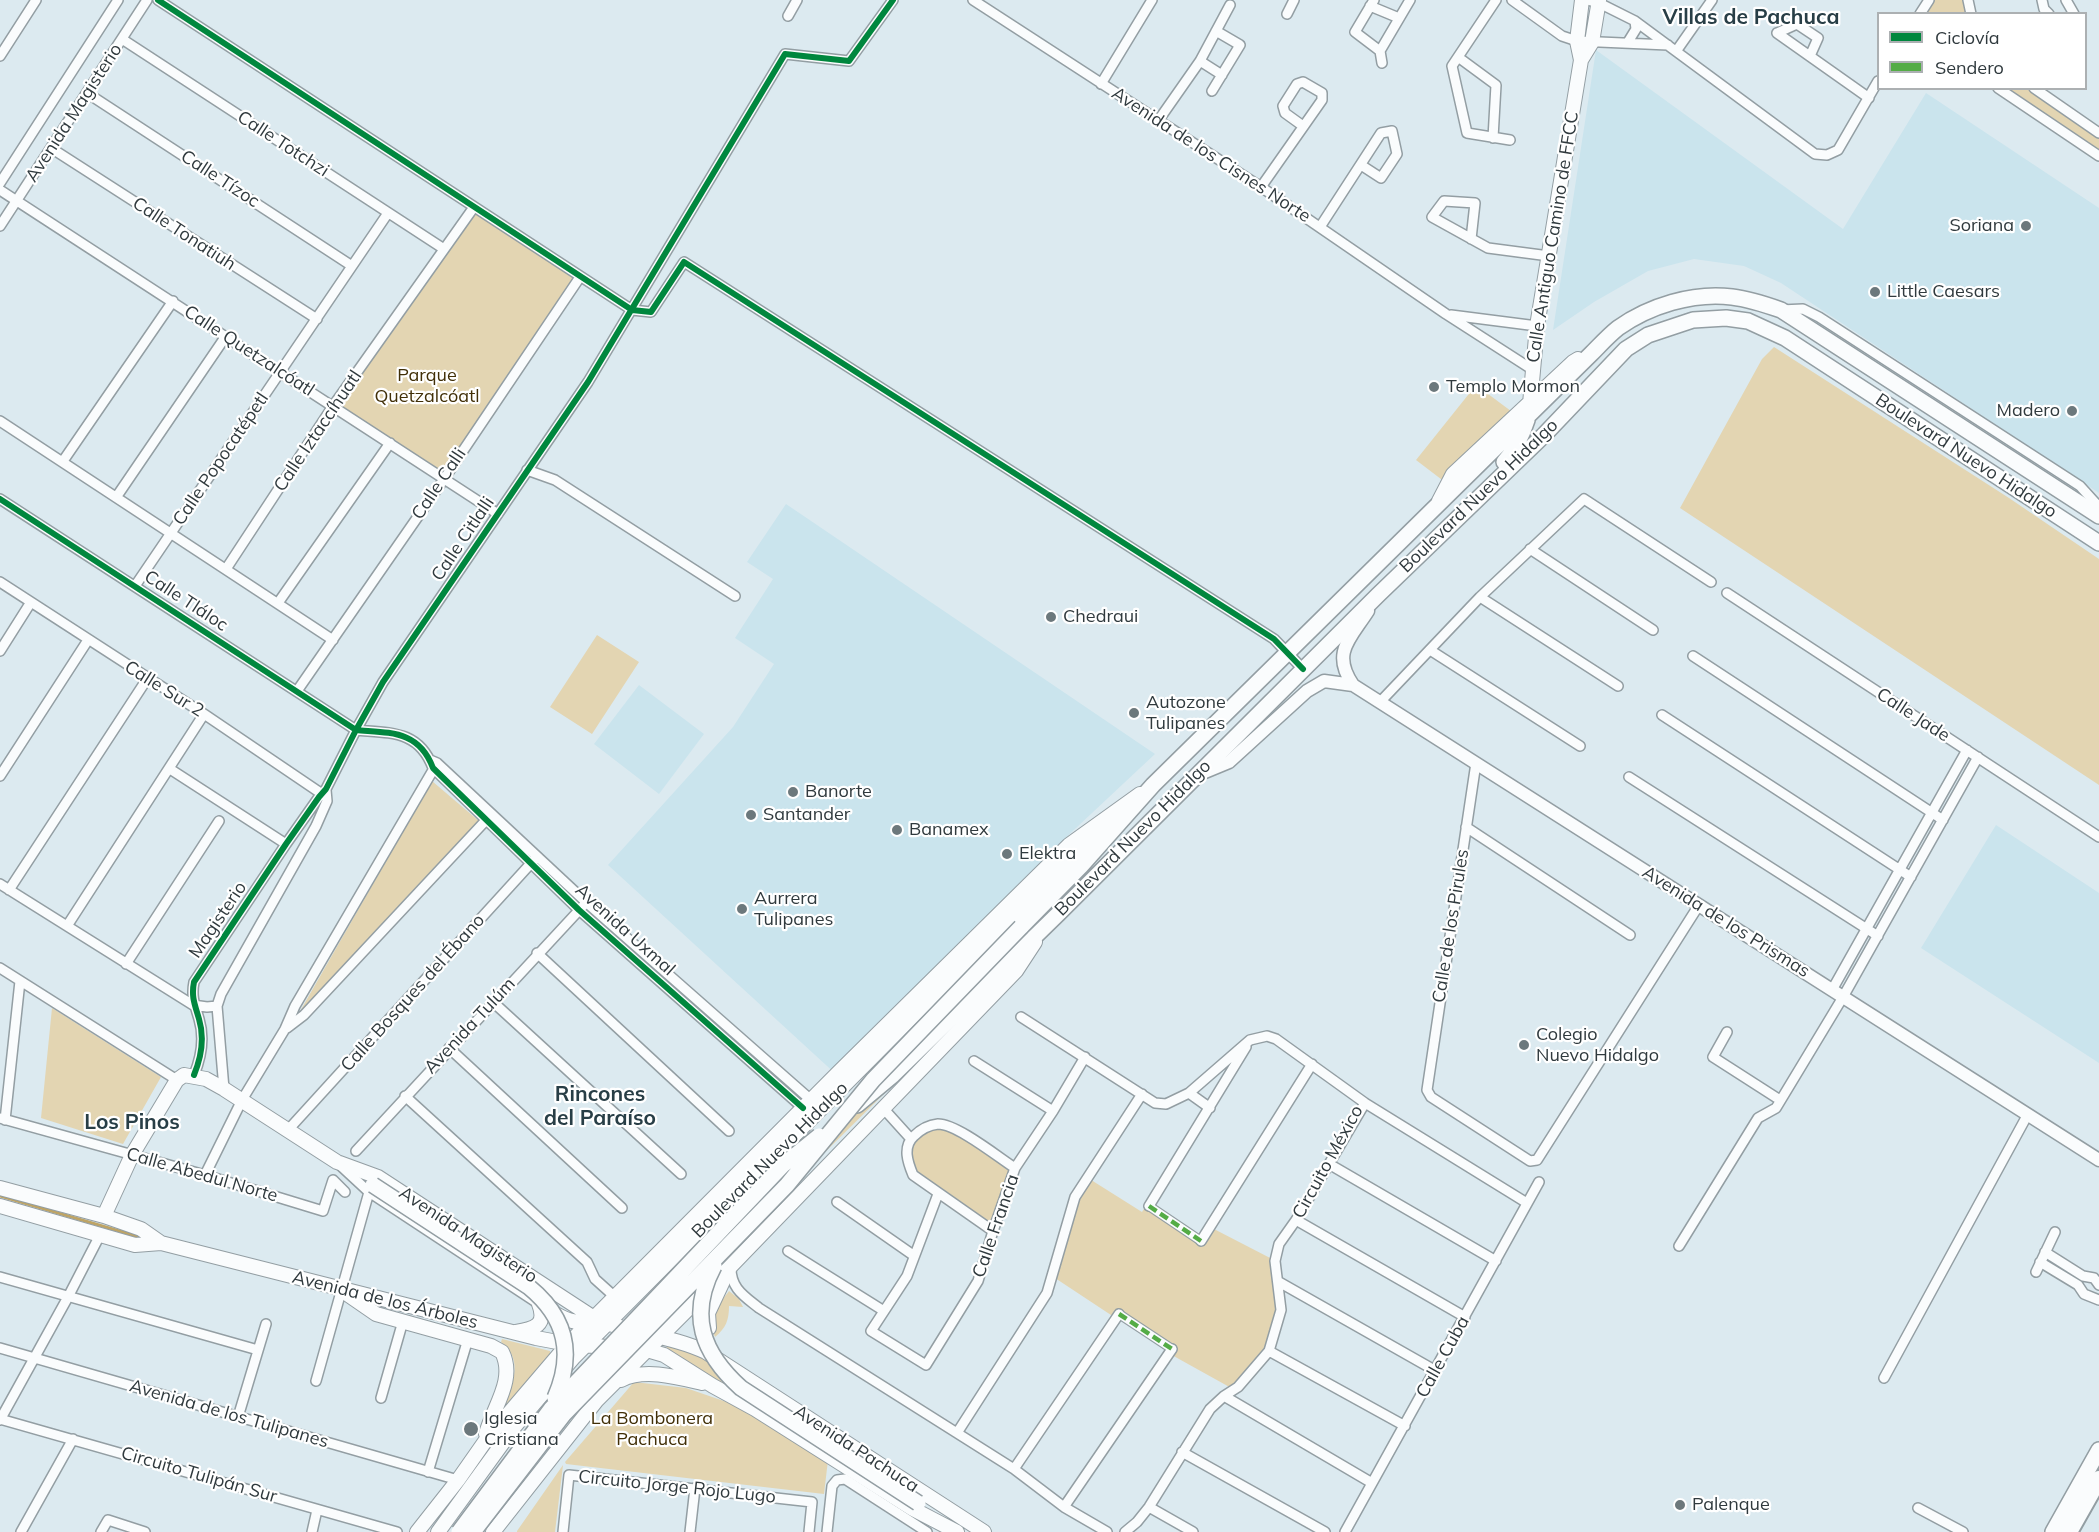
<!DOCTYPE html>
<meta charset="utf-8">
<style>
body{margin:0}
#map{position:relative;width:2099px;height:1532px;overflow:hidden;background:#dceaf0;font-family:Mulish,sans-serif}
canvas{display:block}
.legend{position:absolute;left:1877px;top:12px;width:210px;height:78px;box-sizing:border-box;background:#fff;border:2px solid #acb0b2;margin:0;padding:8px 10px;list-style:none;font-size:18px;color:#303a3e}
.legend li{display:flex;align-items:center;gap:12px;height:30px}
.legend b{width:30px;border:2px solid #acb0b2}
</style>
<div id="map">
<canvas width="2099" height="1532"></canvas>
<ul class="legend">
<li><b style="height:8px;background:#00873e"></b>Ciclovía</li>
<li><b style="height:8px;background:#54ac46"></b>Sendero</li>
</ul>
</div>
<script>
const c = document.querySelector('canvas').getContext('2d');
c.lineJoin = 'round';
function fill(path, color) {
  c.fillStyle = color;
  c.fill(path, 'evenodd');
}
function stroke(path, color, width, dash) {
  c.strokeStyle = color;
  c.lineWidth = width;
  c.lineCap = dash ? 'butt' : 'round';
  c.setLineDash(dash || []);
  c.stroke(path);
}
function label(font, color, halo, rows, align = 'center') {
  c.font = font + ' Mulish,sans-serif';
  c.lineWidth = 4.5;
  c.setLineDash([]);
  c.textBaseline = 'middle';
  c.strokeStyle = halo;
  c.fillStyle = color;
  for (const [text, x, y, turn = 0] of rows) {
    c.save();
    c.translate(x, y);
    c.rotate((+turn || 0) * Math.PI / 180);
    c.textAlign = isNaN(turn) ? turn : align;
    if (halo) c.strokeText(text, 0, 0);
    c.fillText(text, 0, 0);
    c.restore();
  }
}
const built = new Path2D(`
 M 1596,50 L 1843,229 L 1926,93 L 2099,208 L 2099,493 L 1781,283 L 1744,266 L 1694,259 L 1648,271 L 1594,302 L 1553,330 Z
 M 786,504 L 1155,754 L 1060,843 L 839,1077 L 608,865 L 733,727 L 774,664 L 735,638 L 773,579 L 747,562 Z
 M 639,685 L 704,734 L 659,794 L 594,744 Z
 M 1996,825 L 2099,893 L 2099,1063 L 1921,948 Z`);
const green = new Path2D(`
 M 1933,0 L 1964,0 L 1968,14 L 1925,14 Z
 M 2003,89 L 2028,89 L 2099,136 L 2099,152 Z
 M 475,210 L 575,278 L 508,374 L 443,474 L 339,405 Z
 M 1774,347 L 2009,498 L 2099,559 L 2099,785 L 1680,508 L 1762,359 Z
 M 1476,385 L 1519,417 L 1454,489 L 1416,460 Z
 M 597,635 L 639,662 L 592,734 L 550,707 Z
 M 432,781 L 479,821 L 313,1002 L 299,1013 Z
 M 52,1008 L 161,1077 L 123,1144 L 41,1118 Z
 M 894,1084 L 817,1160 L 858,1110 Z
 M 939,1124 L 1015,1168 L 993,1231 L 913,1175 L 907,1161 L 911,1139 Z
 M 1088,1178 L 1142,1212 L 1145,1207 L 1201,1243 L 1212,1228 L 1274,1260 L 1280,1310 L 1268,1351 L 1233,1389 L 1170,1354 L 1173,1349 L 1119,1312 L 1114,1317 L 1055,1278 L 1065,1217 Z
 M 729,1291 L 739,1299 L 743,1307 L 729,1306 C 729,1320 726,1328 715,1337 C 708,1319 718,1305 729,1291 Z
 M 502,1339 L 550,1351 L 550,1355 L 496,1420 C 507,1396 529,1363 501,1342 Z
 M 670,1345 L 703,1357 L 746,1387 L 740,1397 L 666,1348 Z
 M 634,1382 L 686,1388 L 750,1410 L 828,1460 L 824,1494 L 566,1464 L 565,1462 Z
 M 563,1465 L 555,1532 L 517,1532 L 517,1531 Z`);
const stream = new Path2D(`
 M 0,1196 L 143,1238`);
const pedestrian = new Path2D(`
 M 1149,1206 L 1201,1241
 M 1119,1314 L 1172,1349`);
const minor = new Path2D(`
 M 158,0 L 632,310 L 651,312 L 684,262 L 1274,639 L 1303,669
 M 973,0 L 1261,187 L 1446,314 L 1533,370
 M 1374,0 L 1355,32 L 1380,51
 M 1496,0 L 1452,66 L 1467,133 L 1510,140
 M 1512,0 L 1562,36 L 1577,41 L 1668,45
 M 1587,0 L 1599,3 L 1635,21 L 1815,154 L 1827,155 L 1838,150 L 1878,81
 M 1968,0 L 1971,14
 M 2042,0 L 2044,9 L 2049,14
 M 2066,0 L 2074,14
 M 1370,6 L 1399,18
 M 1287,14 L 1294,0
 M 1920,14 L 1929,0
 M 788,16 L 797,0
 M 1777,33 L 1869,98
 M 1777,33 L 1797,24 L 1818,38 L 1810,56
 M 122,39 L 444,249
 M 1628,42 L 1636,29 L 1635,21
 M 1677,50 L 1712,0
 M 0,56 L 36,0
 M 1458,57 L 1496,85 L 1493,138
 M 1200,61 L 1222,75
 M 1382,63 L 1380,51 L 1410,0
 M 1101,84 L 1152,0
 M 1998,88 L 2099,156
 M 2034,88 L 2099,133
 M 1212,91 L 1240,45 L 1216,31
 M 87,93 L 352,266
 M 1158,121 L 1200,61 L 1230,5
 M 51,148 L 317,319
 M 0,183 L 118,0
 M 1261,187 L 1322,100 L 1322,93 L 1303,82 L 1297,84 L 1283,106 L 1285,113 L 1303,126
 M 0,190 L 498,514
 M 0,226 L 147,0
 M 1320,227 L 1381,133 L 1392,131 L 1397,154 L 1381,178 L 1361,165
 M 1471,239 L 1475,203 L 1444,201 L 1432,217 L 1488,248 L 1549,256
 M 1781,310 L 1803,309 L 1819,317 L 2080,486 L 2099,507
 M 1451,315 L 1537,326
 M 0,421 L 333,640
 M 63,461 L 173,301
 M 527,470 L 555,480 L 735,596
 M 117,496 L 226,336
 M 0,499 L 356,730 C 390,733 419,730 433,768 L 579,910 L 803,1108
 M 1530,549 L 1653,630
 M 226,569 L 333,406 L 474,207
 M 0,582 L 204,714 L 325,796
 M 135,586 L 388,213
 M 1727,593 L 2099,837
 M 1480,597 L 1618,686
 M 278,603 L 390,443
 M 1430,650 L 1580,746
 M 0,651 L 31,602
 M 1693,656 L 1943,820
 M 297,691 L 444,479 L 580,277
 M 1380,702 L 1480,597 L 1584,499 L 1711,582
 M 1662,715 L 1911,877
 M 430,760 L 437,763 L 586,902 L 811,1100
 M 1476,763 L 1427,1090 L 1431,1097 L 1530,1161 L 1537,1160 L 1699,905
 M 170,769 L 286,844
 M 0,776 L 88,640
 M 1629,777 L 1878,936
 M 1466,827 L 1630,935
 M 0,884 L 193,1005 L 207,1007 L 217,1006
 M 9,890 L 147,679
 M 67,926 L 204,714
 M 537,953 L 729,1131
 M 126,964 L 219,821
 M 0,968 L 177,1080
 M 1832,990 L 1967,750
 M 493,1002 L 681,1174
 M 1021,1017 L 1155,1103 L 1166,1104 L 1189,1093 L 1250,1040 L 1267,1036 L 1276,1039 L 1365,1103 L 1527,1203
 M 287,1028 L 304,1015 L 489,817
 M 1727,1032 L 1713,1057 L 1780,1100
 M 449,1048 L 622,1208
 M 974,1061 L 1053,1111
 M 194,1075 C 201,1058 205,1039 199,1019 C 195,1005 191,997 194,982 L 286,844 L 319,797 L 326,789 L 356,730 L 383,682 L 588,382 L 785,54 L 849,61 L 893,0
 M 224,1089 L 217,1006 L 221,994 L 316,826 L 327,801 L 326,790
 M 1189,1093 L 1210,1108
 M 405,1096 L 587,1262 L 595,1279 L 615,1297
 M 883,1108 L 911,1139
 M 0,1118 L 205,1175 L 323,1211 L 333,1180 L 345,1192
 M 5,1120 L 20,981
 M 288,1130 L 534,860
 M 356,1151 L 583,906
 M 1329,1164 L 1496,1261
 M 342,1167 L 369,1192 L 539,1304
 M 205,1175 L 242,1100 L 285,1029 L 295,1006 L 436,765
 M 938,1194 L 907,1276 L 871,1331 L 926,1365 L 978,1281 L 993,1231 L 1015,1168 L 1053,1111 L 1085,1057
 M 837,1202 L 913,1255
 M 1149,1206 L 1246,1047
 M 1296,1220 L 1465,1317
 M 993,1231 L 913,1175 C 908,1163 902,1147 914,1136 C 920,1130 929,1125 938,1124 C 957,1124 998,1157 1015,1168
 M 1201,1241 L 1312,1064
 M 1679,1246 L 1758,1118 L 1776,1108 L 1843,997 L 1978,757
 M 788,1251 L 884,1311
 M 2045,1252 L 2083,1276 L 2094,1278 L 2099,1285
 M 2040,1262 L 2078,1285 L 2084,1294 L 2099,1300
 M 731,1266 C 730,1288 744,1296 759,1308 L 1014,1469 L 1064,1507 L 1107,1532
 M 2036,1272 L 2055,1232
 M 0,1277 L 258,1350
 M 1279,1282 L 1436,1371
 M 0,1348 L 458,1480
 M 1269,1351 L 1405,1426
 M 1884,1378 L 2028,1114
 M 316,1381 L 369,1192
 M 1224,1396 L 1372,1483
 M 381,1398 L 403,1321
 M 238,1417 L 266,1324
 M 0,1419 L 397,1532
 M 0,1420 L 68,1297 L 100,1235
 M 957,1433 L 1047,1293 L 1075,1197 L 1142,1094
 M 1182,1452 L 1325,1532
 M 1014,1469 L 1119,1314
 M 428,1472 L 468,1339
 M 1064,1507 L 1172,1349
 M 1149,1507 L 1193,1532
 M 1918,1508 L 1963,1532
 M 21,1532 L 73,1439
 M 101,1532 L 108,1520 L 145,1532
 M 312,1532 L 317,1510
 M 563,1532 L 569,1475 L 812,1502 L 809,1532
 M 690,1532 L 695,1488
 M 827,1532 L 832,1486 L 837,1480 L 845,1479 L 927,1532
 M 1125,1532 L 1137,1522 L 1149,1507 L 1210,1409 L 1224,1396 L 1238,1387 L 1269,1351 L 1281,1310 L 1275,1261 L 1279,1244 L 1296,1220 L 1365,1103
 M 1345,1532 L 1539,1182`);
const tertiary = new Path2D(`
 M 1368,611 C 1350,639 1331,653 1353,685 L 2099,1160
 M 1200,774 L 1229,762 L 1307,691 L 1324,681 L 1353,685`);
const secondary = new Path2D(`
 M 1581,60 L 1592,42 L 1599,0
 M 1529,415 L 1537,326 L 1581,60 L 1577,41 L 1582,0
 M 1439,501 L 1453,474 L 1573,362 L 1578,359
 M 0,1188 L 104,1216 L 141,1229 L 161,1243
 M 0,1206 L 135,1245 L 161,1243 L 536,1338 L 568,1344 L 647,1350 L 664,1355 L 713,1386 L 755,1409 L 913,1509 L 957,1532
 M 104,1216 L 132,1155 L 177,1080 L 184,1075 L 206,1079 L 224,1089 L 337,1162 L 378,1177 L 594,1318 C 630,1334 670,1335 706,1352 L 984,1532
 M 347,1294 L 376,1314 L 491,1346 L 502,1352 C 516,1380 493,1407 486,1434
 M 549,1310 C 564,1319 576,1326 592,1319
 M 709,1328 L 708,1313 L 724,1279
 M 516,1332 C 535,1329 547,1325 539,1304
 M 621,1380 C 644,1368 677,1377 702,1383
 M 417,1532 L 458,1480 L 486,1440 L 568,1344 L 840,1071 L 1069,845 L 1140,794
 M 438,1532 L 515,1426 L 574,1357 L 921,1008 L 1071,859 L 1104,829
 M 493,1532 L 597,1400 L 731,1266 L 1016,971 L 1035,942`);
const primary = new Path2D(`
 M 1504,462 C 1516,449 1522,436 1527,420
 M 1021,927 L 1081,866 L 1153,785 L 1591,354 C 1600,345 1608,336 1618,328 C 1649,306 1693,292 1732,297 C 1749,299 1764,304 1781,310 L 2099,516
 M 857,1105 L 893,1075 L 1058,914 L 1378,595 L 1544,435 L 1626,349 L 1648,335 L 1693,320 L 1726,318 L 1748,321 L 1785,338 L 2099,543
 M 2053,1532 L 2099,1450`);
const trunk = new Path2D(`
 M 2069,1532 L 2099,1479`);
const primaryBridge = new Path2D(`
 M 373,1185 L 529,1287 C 567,1318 574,1355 555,1398
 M 714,1266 C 688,1315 702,1353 741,1388 L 918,1503
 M 459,1532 L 551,1409 L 782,1166 L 819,1136
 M 473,1532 L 564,1414 L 787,1185 L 873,1080 L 1021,927`);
const quiet = new Path2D(`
 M 1149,1206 L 1201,1241
 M 1119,1314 L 1172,1349`);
const cycleway = new Path2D(`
 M 158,0 L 632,310 L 651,312 L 684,262 L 1274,639 L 1303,669
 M 0,499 L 356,730 C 390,733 419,730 433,768 L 579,910 L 803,1108
 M 194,1075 C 201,1058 205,1039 199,1019 C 195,1005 191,997 194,982 L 286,844 L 319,797 L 326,789 L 356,730 L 383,682 L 588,382 L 785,54 L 849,61 L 893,0`);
const markers = [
 [2026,226,6,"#6c787c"],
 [1875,292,6,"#6c787c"],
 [1434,387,6,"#6c787c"],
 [2072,411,6,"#6c787c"],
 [1051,617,6,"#6c787c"],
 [1134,713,6,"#6c787c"],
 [793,792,6,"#6c787c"],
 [751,815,6,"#6c787c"],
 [897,830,6,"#6c787c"],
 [1007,854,6,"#6c787c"],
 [742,909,6,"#6c787c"],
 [1524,1045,6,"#6c787c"],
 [471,1429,8,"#6c787c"],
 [1680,1505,6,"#6c787c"]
];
const streetNames = [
 ["Avenida Magisterio",74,113,-57],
 ["Calle Totchzi",283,144,33],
 ["Avenida de los Cisnes Norte",1211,155,33],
 ["Calle Tízoc",220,179,33],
 ["Calle Tonatiuh",184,234,33],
 ["Calle Antiguo Camino de FFCC",1553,237,-81],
 ["Calle Quetzalcóatl",249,351,33],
 ["Calle Iztaccíhuatl",318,431,-56],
 ["Boulevard Nuevo Hidalgo",1966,456,33],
 ["Calle Popocatépetl",221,459,-56],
 ["Calle Calli",439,484,-56],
 ["Boulevard Nuevo Hidalgo",1479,496,-44],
 ["Calle Citlalli",463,539,-56],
 ["Calle Tláloc",186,601,33],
 ["Calle Sur 2",164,689,32],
 ["Calle Jade",1913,715,33],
 ["Boulevard Nuevo Hidalgo",1133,838,-45],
 ["Magisterio",218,920,-56],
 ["Avenida de los Prismas",1726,922,32],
 ["Calle de los Pirules",1451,926,-81],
 ["Avenida Uxmal",625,930,42],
 ["Calle Bosques del Ébano",413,993,-48],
 ["Avenida Tulúm",470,1026,-47],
 ["Boulevard Nuevo Hidalgo",770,1160,-45],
 ["Circuito México",1328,1162,-61],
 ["Calle Abedul Norte",202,1175,16],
 ["Calle Francia",996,1226,-71],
 ["Avenida Magisterio",468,1235,33],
 ["Avenida de los Árboles",385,1300,14],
 ["Calle Cuba",1443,1357,-61],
 ["Avenida de los Tulipanes",229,1414,16],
 ["Avenida Pachuca",856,1449,33],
 ["Circuito Tulipán Sur",199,1475,16],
 ["Circuito Jorge Rojo Lugo",677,1487,6]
];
const poiNames = [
 ["Soriana",2014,226,"right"],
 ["Little Caesars",1887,292],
 ["Templo Mormon",1446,387],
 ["Madero",2060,411,"right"],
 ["Chedraui",1063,617],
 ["Autozone",1146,703],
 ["Tulipanes",1146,724],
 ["Banorte",805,792],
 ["Santander",763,815],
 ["Banamex",909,830],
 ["Elektra",1019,854],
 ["Aurrera",754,899],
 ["Tulipanes",754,920],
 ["Colegio",1536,1035],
 ["Nuevo Hidalgo",1536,1056],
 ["Iglesia",484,1419],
 ["Cristiana",484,1440],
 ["Palenque",1692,1505]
];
const parkNames = [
 ["Parque",427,376],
 ["Quetzalcóatl",427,397],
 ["La Bombonera",652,1419],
 ["Pachuca",652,1440]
];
const quarterNames = [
 ["Villas de Pachuca",1751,18],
 ["Rincones",600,1095],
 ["del Paraíso",600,1119],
 ["Los Pinos",132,1123]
];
fill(built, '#cae4ed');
fill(green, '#e3d5b2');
stroke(stream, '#bea465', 3);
stroke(pedestrian, '#939ea3', 10);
stroke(minor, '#939ea3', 12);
stroke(tertiary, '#939ea3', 15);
stroke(secondary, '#939ea3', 16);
stroke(primary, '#939ea3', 18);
stroke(trunk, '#939ea3', 20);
stroke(pedestrian, '#fafcfd', 8);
stroke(minor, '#fafcfd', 9);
stroke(tertiary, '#fafcfd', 12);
stroke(secondary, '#fafcfd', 14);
stroke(primary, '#fafcfd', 15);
stroke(trunk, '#fafcfd', 16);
stroke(primaryBridge, '#939ea3', 18, []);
stroke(primaryBridge, '#fafcfd', 15);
stroke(quiet, '#54ac46', 4.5, [9, 4.5]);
stroke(cycleway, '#00873e', 6);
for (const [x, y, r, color] of markers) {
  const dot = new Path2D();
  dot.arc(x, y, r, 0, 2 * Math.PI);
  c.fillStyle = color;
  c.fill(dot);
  stroke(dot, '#fff', 2);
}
label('18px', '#303a3e', '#fff', streetNames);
label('18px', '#303a3e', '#fff', poiNames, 'left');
label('18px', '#412f07', '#fff', parkNames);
label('bold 21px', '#283e46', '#fff', quarterNames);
</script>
